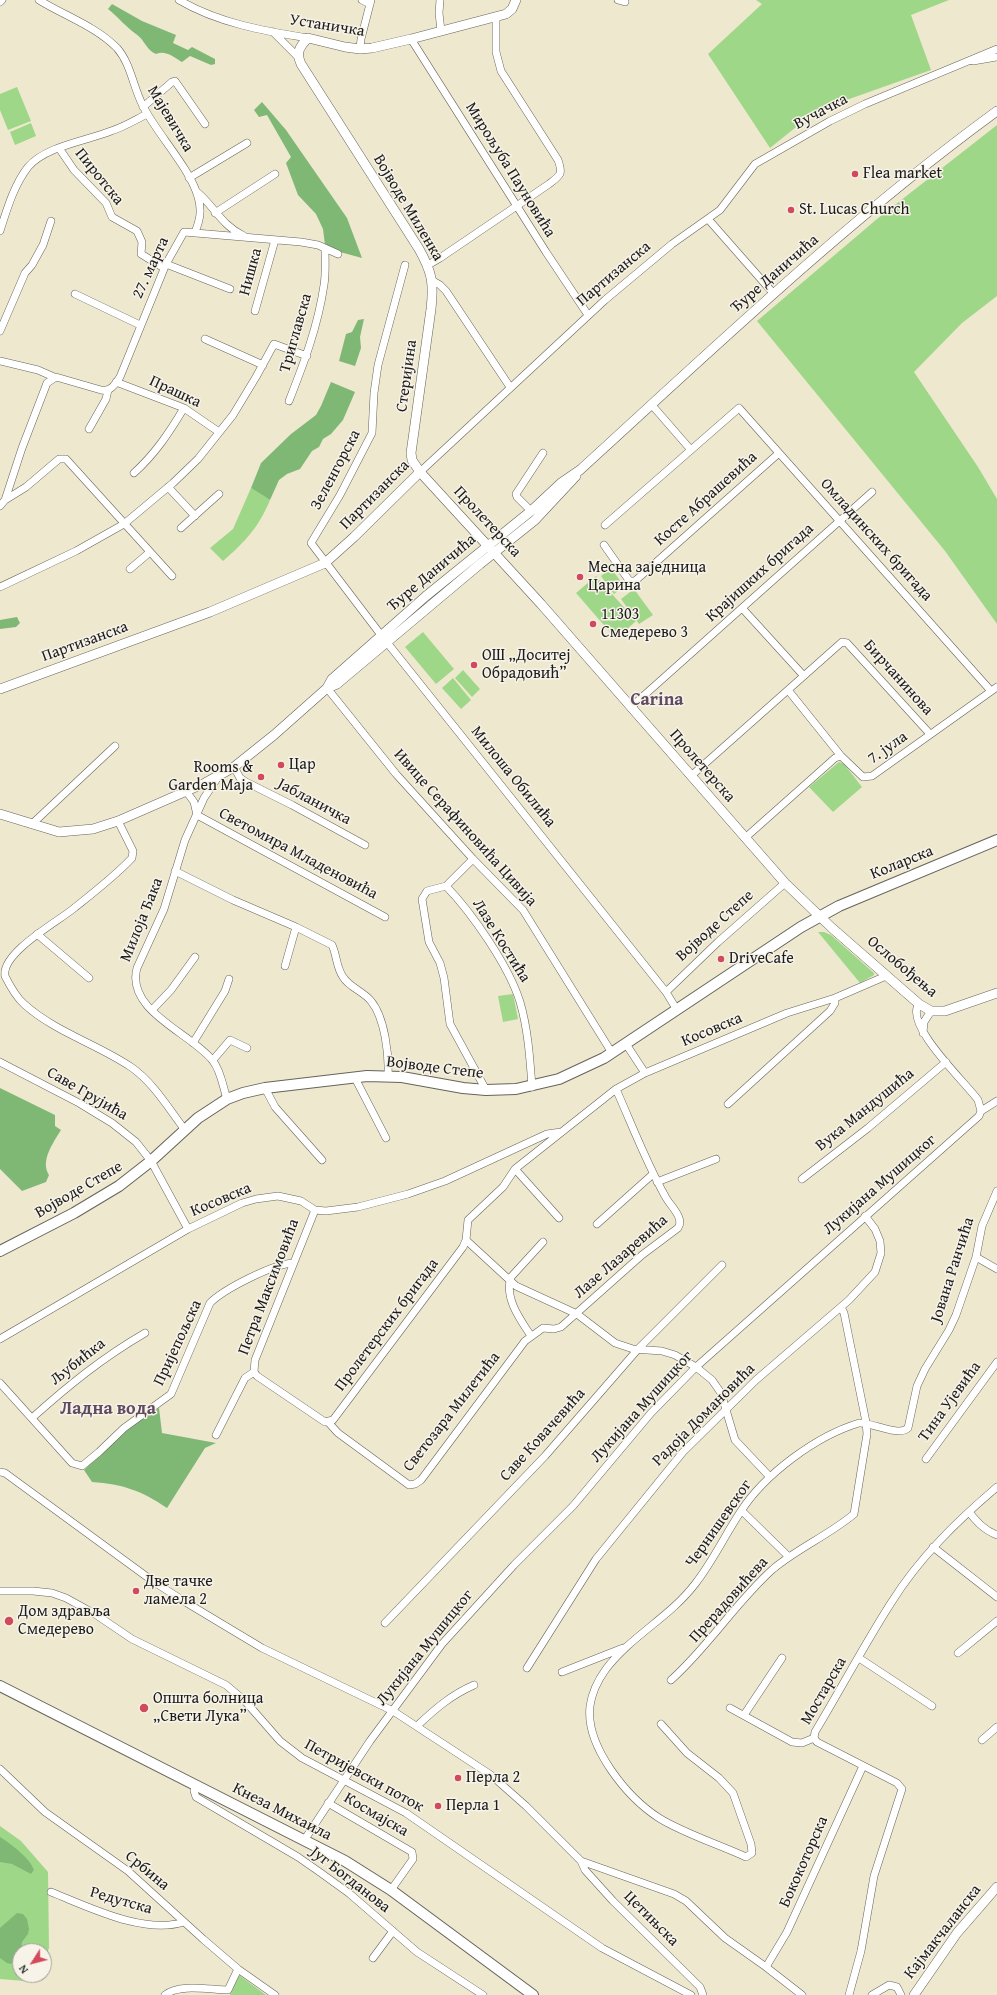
<!DOCTYPE html>
<meta charset="utf-8">
<style>
body{margin:0}
#map{position:relative;width:997px;height:1995px;overflow:hidden;background:#eee8cf;font-family:"Gentium Book Plus",serif}
canvas{display:block}
.north{position:absolute;left:12px;top:1943px;width:40px;height:40px;box-sizing:border-box;background:#f7f3e8;border:1px solid #9f9d96;border-radius:50%;rotate:234deg;font-size:11px;font-weight:700;line-height:16px;text-align:center;color:#1c1c1c}
.north::after{content:'';display:block;margin:auto;width:14px;height:18px;background:#d1495b;clip-path:polygon(50% 0,100% 100%,50% 72%,0 100%)}
</style>
<div id="map">
<canvas width="997" height="1995"></canvas>
<div class="north">N</div>
</div>
<script>
const c = document.querySelector('canvas').getContext('2d');
c.lineJoin = 'round';
function fill(path, color) {
  c.fillStyle = color;
  c.fill(path, 'evenodd');
}
function stroke(path, color, width, dash) {
  c.strokeStyle = color;
  c.lineWidth = width;
  c.lineCap = dash ? 'butt' : 'round';
  c.setLineDash(dash || []);
  c.stroke(path);
}
function label(font, color, halo, rows, align = 'center') {
  c.font = font + ' "Gentium Book Plus",serif';
  c.lineWidth = 3;
  c.setLineDash([]);
  c.textBaseline = 'middle';
  c.strokeStyle = halo;
  c.fillStyle = color;
  for (const [text, x, y, turn = 0] of rows) {
    c.save();
    c.translate(x, y);
    c.rotate((+turn || 0) * Math.PI / 180);
    c.textAlign = isNaN(turn) ? turn : align;
    if (halo) c.strokeText(text, 0, 0);
    c.fillText(text, 0, 0);
    c.restore();
  }
}
const green = new Path2D(`
 M 756,0 L 949,0 L 911,15 L 931,70 L 824,108 L 811,115 L 770,148 L 708,54 L 762,4 Z
 M 17,87 L 31,121 L 8,130 L 0,110 L 0,94 Z
 M 31,123 L 36,136 L 15,145 L 10,132 Z
 M 997,125 L 997,296 L 962,323 L 914,372 L 978,467 L 997,499 L 997,624 L 945,551 L 757,321 L 877,219 Z
 M 251,488 L 270,500 C 259,527 245,542 223,561 L 210,548 L 233,529 Z
 M 611,568 L 624,586 L 614,594 L 601,576 Z
 M 596,576 L 636,621 L 616,639 L 576,593 Z
 M 634,589 L 653,615 L 639,624 L 621,599 Z
 M 423,632 L 454,669 L 436,684 L 405,647 Z
 M 463,670 L 480,689 L 472,697 L 455,678 Z
 M 453,678 L 471,700 L 461,709 L 442,688 Z
 M 839,762 L 844,764 L 862,787 L 833,812 L 809,787 Z
 M 818,932 L 824,932 L 831,935 L 874,973 L 874,975 L 860,983 Z
 M 513,994 L 518,1019 L 503,1022 L 498,996 Z
 M 0,1826 L 21,1841 L 48,1872 L 49,1948 L 44,1962 L 44,1951 L 20,1951 L 20,1975 L 39,1975 L 37,1982 L 0,1979 Z
 M 239,1975 L 266,1995 L 230,1995 Z`);
const forest = new Path2D(`
 M 112,4 L 142,21 L 176,35 L 173,43 L 188,50 L 192,47 L 215,59 L 215,64 L 211,65 L 190,56 L 182,62 C 173,57 166,50 156,54 C 146,50 145,40 136,34 C 126,27 118,17 108,9 Z
 M 262,102 L 286,130 L 347,218 L 362,258 L 340,252 L 325,245 L 323,229 L 316,214 L 298,195 L 286,163 L 291,157 L 267,115 L 259,117 L 254,110 Z
 M 364,319 L 360,337 L 361,348 L 355,366 L 339,361 L 346,334 L 352,332 L 358,320 Z
 M 331,382 L 355,392 L 343,420 L 331,434 L 323,439 L 319,447 L 312,451 L 300,469 L 287,474 L 279,480 L 270,500 L 251,488 L 261,463 L 291,434 L 316,415 L 321,406 Z
 M 17,617 L 20,623 L 16,627 L 0,629 L 0,620 Z
 M 0,1088 L 55,1115 L 55,1126 L 61,1130 C 53,1143 40,1161 49,1175 L 46,1182 L 22,1191 L 0,1169 Z
 M 159,1408 L 162,1433 L 216,1443 L 205,1448 L 167,1508 C 142,1491 123,1484 92,1482 L 84,1470 L 133,1425 Z
 M 0,1837 C 10,1843 31,1859 34,1870 L 31,1874 L 12,1864 L 0,1862 Z
 M 17,1913 L 23,1914 L 27,1919 L 29,1929 L 28,1934 L 22,1942 L 20,1957 L 11,1964 L 7,1963 L 0,1958 L 0,1928 Z`);
const minor = new Path2D(`
 M 39,0 C 65,16 95,26 117,48 C 131,64 133,87 143,106 C 157,134 190,168 198,197 C 202,210 200,220 195,232
 M 179,0 C 218,23 264,31 308,38
 M 362,0 L 370,4
 M 440,0 L 439,13 L 441,31
 M 618,0 L 625,2
 M 0,2 L 2,0
 M 273,32 L 298,57
 M 411,39 L 546,252 L 588,315
 M 360,49 L 361,39 L 371,0
 M 973,61 L 997,57
 M 143,107 L 172,82 L 175,81 L 205,124
 M 59,148 L 74,170 L 106,203 L 112,217 L 137,231 L 142,242 L 141,254 L 164,268
 M 189,178 L 247,143
 M 197,192 C 215,207 221,225 244,236
 M 215,213 L 275,174
 M 708,219 L 774,294
 M 0,231 C 7,209 14,185 28,167 C 46,146 86,141 111,131 C 124,127 135,120 147,114
 M 166,264 L 230,289
 M 405,265 L 378,365 L 374,393 L 372,433 L 340,495 L 311,543 L 381,635 L 666,992 L 677,1010
 M 428,265 L 440,258 L 549,184 C 561,175 563,174 558,160 L 501,71 L 496,52 L 496,17
 M 433,281 L 440,285 L 446,291 L 510,387
 M 75,294 L 140,325
 M 255,311 L 275,240
 M 0,331 L 25,273 L 32,265 L 43,245 L 51,221
 M 205,339 L 263,365
 M 0,361 L 38,370 L 54,377
 M 116,382 L 184,408 L 219,432
 M 289,401 C 304,363 318,326 324,285 C 326,273 325,260 325,248
 M 651,404 L 691,450
 M 89,429 L 106,399 L 108,390
 M 420,472 L 605,300 L 672,244 L 720,210 L 755,164 L 830,121 L 865,104 L 997,49
 M 134,473 C 155,454 169,433 184,408
 M 168,487 L 195,516
 M 5,500 L 26,487 L 59,459 L 66,459 L 172,576
 M 0,506 L 5,500 L 22,448 L 47,383 L 56,377 L 101,390 C 111,392 115,384 120,377 L 166,264 L 184,232 L 301,242 L 318,245 L 338,254
 M 531,511 L 517,497 L 516,494 L 543,453
 M 605,525 L 739,408 L 991,691
 M 181,528 L 219,494
 M 604,545 L 628,579 L 630,581 L 635,581 L 779,453
 M 130,569 L 150,552
 M 0,587 L 76,551 L 124,524 L 173,483 L 198,459 L 233,415 L 256,377 L 274,344 L 307,356
 M 742,608 L 803,675
 M 327,688 L 396,774 L 473,859 L 523,910 L 612,1053
 M 788,690 L 841,756
 M 631,707 L 872,492
 M 234,767 L 240,778 L 246,782 L 292,805 L 365,845
 M 691,776 L 842,642 L 847,643 L 930,734
 M 218,777 L 204,798 L 185,840 L 164,909 L 137,968 C 125,1011 193,1034 213,1061 C 221,1071 223,1087 227,1099
 M 186,791 L 194,802 L 197,815
 M 197,815 L 385,917
 M 118,821 L 133,851 L 132,858 C 114,877 93,893 73,909 C 57,922 1,953 5,976 C 10,986 16,997 24,1004 C 55,1032 97,1044 131,1067 C 153,1082 169,1109 185,1130
 M 32,824 L 115,746
 M 745,838 L 835,758 L 841,756 L 863,777 L 872,776 L 997,687
 M 473,859 L 446,886 L 427,891 L 422,899 L 429,942 L 440,963 L 444,978 L 450,1024 L 486,1090
 M 175,871 L 233,900 L 296,927 L 332,945 C 337,955 336,967 343,977 C 350,988 363,991 371,1001 C 385,1018 389,1055 388,1076
 M 446,886 C 472,913 509,966 520,1002 C 528,1029 530,1059 532,1087
 M 37,934 L 89,978
 M 285,966 L 296,927
 M 666,992 L 718,942 L 785,883
 M 152,1010 L 171,990 L 195,957
 M 923,1033 L 924,1022 L 931,1011
 M 193,1043 L 225,991 L 229,979
 M 626,1044 L 645,1073
 M 213,1060 L 230,1040 L 247,1048
 M 0,1062 L 79,1103 L 112,1123 L 136,1142 L 151,1161 L 188,1229
 M 355,1078 L 386,1138
 M 265,1088 L 275,1107 L 322,1160
 M 728,1104 L 830,1011 L 835,1003 L 835,998
 M 981,1111 L 997,1101
 M 515,1169 L 559,1218
 M 802,1179 L 868,1128 L 946,1062
 M 657,1182 L 716,1159
 M 597,1224 L 653,1174
 M 466,1240 L 516,1286 L 577,1314 L 615,1343 L 633,1349 L 662,1351 L 675,1355 L 696,1367 L 712,1380 L 721,1393 L 735,1440 L 770,1477
 M 976,1257 L 997,1269
 M 531,1336 C 520,1319 504,1298 511,1277 L 543,1242
 M 0,1339 L 188,1229 L 242,1203 L 256,1199 L 278,1196 L 301,1201 L 315,1210 L 326,1211 L 358,1207 L 408,1194 L 445,1181 L 547,1134 L 561,1132
 M 254,1372 L 257,1376 L 325,1422 L 333,1420 L 463,1247 L 466,1240 L 468,1220 L 503,1187 L 515,1169 L 616,1089 L 645,1073 L 787,1013 L 835,998 L 886,976
 M 254,1372 L 255,1360 L 315,1210
 M 0,1383 L 72,1463 L 82,1466 L 99,1452 L 124,1428 L 171,1394 L 210,1303 C 224,1289 273,1264 293,1263
 M 32,1418 C 69,1385 102,1358 145,1333
 M 328,1422 L 338,1433 L 409,1485 L 415,1484 L 421,1480 L 525,1341 L 543,1328 L 554,1329 L 561,1327 L 642,1255 L 678,1228 C 685,1218 670,1206 665,1196 C 646,1162 632,1125 616,1089
 M 216,1435 L 245,1378 L 254,1372
 M 926,1459 L 997,1362
 M 0,1472 L 5,1473 L 154,1582 L 187,1603 L 262,1648 L 393,1711 L 491,1775 L 526,1806 L 581,1861 L 674,1894 L 686,1901 L 725,1938 L 766,1967 L 802,1995
 M 742,1511 L 789,1557
 M 969,1512 C 977,1522 984,1530 997,1535
 M 933,1547 L 997,1597
 M 0,1591 L 33,1591 L 52,1593 L 66,1598 L 95,1614 L 132,1639 L 226,1685 L 245,1701 L 280,1741 L 302,1758 L 406,1813 L 602,1948 L 691,1995
 M 385,1623 L 545,1456 L 639,1348 L 722,1265
 M 958,1653 L 997,1621
 M 859,1658 L 932,1706
 M 527,1668 L 596,1559 L 683,1452 L 756,1380 L 849,1300 L 875,1272 L 881,1253 L 880,1241 L 875,1229 L 865,1216
 M 562,1672 L 623,1648
 M 671,1680 C 709,1646 736,1602 773,1569 C 798,1548 829,1535 854,1514 L 867,1434 L 866,1422 L 844,1313 L 841,1307
 M 730,1708 L 792,1742 L 802,1743 L 814,1738
 M 744,1715 L 782,1658
 M 661,1724 L 687,1753 L 719,1778 L 733,1793 L 751,1844 L 752,1853 L 746,1857 C 720,1845 683,1833 659,1818 C 628,1798 585,1747 590,1706 C 592,1692 598,1680 606,1669 C 631,1636 670,1617 695,1584 C 713,1561 725,1535 741,1511 C 765,1474 816,1436 859,1423 C 871,1422 899,1437 908,1428 L 917,1386 L 925,1369 L 949,1330 L 956,1315 L 976,1257 L 982,1226 L 997,1191
 M 417,1726 C 435,1709 451,1695 474,1685
 M 814,1738 L 817,1742 L 897,1783 L 902,1789 L 874,1876 L 861,1951 L 849,1995
 M 814,1738 L 815,1732 C 841,1689 864,1645 891,1603 C 919,1558 957,1521 997,1487
 M 982,1740 L 997,1727
 M 0,1769 L 45,1812 L 128,1871 L 203,1939 L 238,1969 L 275,1995
 M 195,1786 L 194,1791 L 196,1797 L 298,1857 L 321,1873 L 350,1894 L 417,1952 L 483,1995
 M 328,1803 L 412,1852 L 413,1859 L 391,1890
 M 305,1839 L 370,1741 L 442,1644 L 514,1565 L 573,1506 L 651,1413 L 696,1367 L 979,1116 L 981,1111 L 978,1100 C 966,1083 903,1024 919,1004
 M 581,1861 L 585,1870 L 613,1901 L 700,1987 L 703,1995
 M 51,1892 C 89,1907 144,1935 184,1922
 M 373,1958 L 393,1931
 M 766,1967 L 787,1932 L 863,1766
 M 165,1995 C 179,1983 211,1990 228,1990 L 238,1969
 M 872,1995 L 889,1985 L 897,1987 L 901,1995`);
const tertiary = new Path2D(`
 M 516,0 L 512,9 L 506,14 L 411,39 L 372,48 L 360,49 L 345,47 L 308,38 C 299,47 296,53 301,64 L 419,249 C 432,272 434,283 431,309 L 411,453 L 412,460 L 420,472 L 541,604 L 785,883 L 832,928 L 919,1004 L 931,1011 L 945,1011 L 997,993
 M 327,688 L 332,679 L 426,596 L 531,511 L 561,483 L 580,470 C 716,346 849,219 997,111
 M 0,689 L 210,612 L 325,563 L 354,537 L 420,472
 M 0,814 L 59,832 L 93,829 L 118,821 L 205,783 L 234,767 L 274,735 L 327,688 L 337,684 L 480,564 L 535,520 L 576,476
 M 914,1995 L 957,1933 L 997,1887`);
const secondary = new Path2D(`
 M 0,1251 L 74,1213 L 119,1186 L 151,1161 L 198,1118 L 227,1099 L 243,1093 L 265,1088 L 367,1076 L 402,1077 L 463,1088 L 486,1090 L 516,1089 L 559,1079 L 604,1058 L 801,927 L 839,906 L 997,840
 M 0,1686 L 345,1861 L 391,1890 L 533,1995`);
const markers = [
 [855,174,4,"#d1495b"],
 [791,210,4,"#d1495b"],
 [580,577,4,"#d1495b"],
 [593,624,4,"#d1495b"],
 [474,665,4,"#d1495b"],
 [281,765,4,"#d1495b"],
 [261,777,4,"#d1495b"],
 [721,959,4,"#d1495b"],
 [136,1591,4,"#d1495b"],
 [9,1621,5,"#d1495b"],
 [144,1708,5,"#d1495b"],
 [458,1778,4,"#d1495b"],
 [438,1806,4,"#d1495b"]
];
const streetNames = [
 ["Устаничка",327,26,9],
 ["Вучачка",821,112,-28],
 ["Мајевичка",170,119,59],
 ["Мирољуба Пауновића",510,170,58],
 ["Пиротска",99,177,51],
 ["Војводе Миленка",408,208,59],
 ["27. марта",151,268,-65],
 ["Нишка",251,272,-75],
 ["Партизанска",614,274,-40],
 ["Ђуре Даничића",775,274,-41],
 ["Триглавска",296,333,-74],
 ["Стеријина",407,376,-82],
 ["Прашка",175,392,25],
 ["Зеленгорска",336,470,-62],
 ["Партизанска",375,495,-45],
 ["Косте Абрашевића",706,499,-42],
 ["Пролетерска",487,522,47],
 ["Омладинских бригада",876,540,48],
 ["Ђуре Даничића",432,573,-40],
 ["Крајишких бригада",760,573,-42],
 ["Партизанска",85,642,-20],
 ["Бирчанинова",898,678,48],
 ["7. јула",888,748,-35],
 ["Пролетерска",702,766,49],
 ["Милоша Обилића",513,777,51],
 ["Јабланичка",314,802,28],
 ["Ивице Серафиновића Цивија",465,828,48],
 ["Светомира Младеновића",298,854,28],
 ["Коларска",902,863,-22],
 ["Милоја Ђака",142,920,-68],
 ["Војводе Степе",715,926,-42],
 ["Лазе Костића",501,941,58],
 ["Ослобођења",902,967,40],
 ["Косовска",712,1030,-23],
 ["Војводе Степе",435,1068,7],
 ["Саве Грујића",87,1094,30],
 ["Вука Мандушића",865,1110,-39],
 ["Лукијана Мушицког",880,1185,-41],
 ["Војводе Степе",79,1190,-30],
 ["Косовска",221,1200,-23],
 ["Лазе Лазаревића",621,1257,-41],
 ["Јована Ранчића",953,1270,-72],
 ["Петра Максимовића",269,1287,-69],
 ["Пролетерских бригада",387,1325,-53],
 ["Пријепољска",178,1343,-65],
 ["Љубићка",78,1362,-38],
 ["Тина Ујевића",950,1402,-54],
 ["Лукијана Мушицког",642,1407,-48],
 ["Светозара Милетића",452,1412,-52],
 ["Радоја Домановића",704,1415,-45],
 ["Саве Ковачевића",543,1435,-48],
 ["Чернишевског",719,1524,-55],
 ["Прерадовићева",729,1600,-48],
 ["Лукијана Мушицког",425,1648,-51],
 ["Мостарска",824,1691,-60],
 ["Петријевски поток",364,1776,29],
 ["Кнеза Михаила",282,1812,27],
 ["Космајска",376,1815,30],
 ["Бококоторска",804,1862,-66],
 ["Србина",147,1871,40],
 ["Југ Богданова",350,1880,38],
 ["Редутска",121,1901,16],
 ["Цетињска",651,1919,45],
 ["Кајмакчаланска",943,1932,-52]
];
const poiNames = [
 ["Flea market",863,174],
 ["St. Lucas Church",799,210],
 ["Месна заједница",588,568],
 ["Царина",588,586],
 ["11303",601,615],
 ["Смедерево 3",601,633],
 ["ОШ „Доситеј",482,656],
 ["Обрадовић”",482,674],
 ["Цар",289,765],
 ["Rooms &",253,768,"right"],
 ["Garden Maja",253,786,"right"],
 ["DriveCafe",729,959],
 ["Две тачке",144,1582],
 ["ламела 2",144,1600],
 ["Дом здравља",18,1612],
 ["Смедерево",18,1630],
 ["Општа болница",153,1699],
 ["„Свети Лука”",153,1717],
 ["Перла 2",466,1778],
 ["Перла 1",446,1806]
];
const quarterNames = [
 ["Carina",657,700],
 ["Ладна вода",108,1409]
];
fill(green, '#9fd789');
fill(forest, '#7fb875');
stroke(minor, '#66635b', 8);
stroke(tertiary, '#66635b', 10);
stroke(secondary, '#66635b', 12);
stroke(minor, '#fff', 7);
stroke(tertiary, '#fff', 9);
stroke(secondary, '#fff', 10);
for (const [x, y, r, color] of markers) {
  const dot = new Path2D();
  dot.arc(x, y, r, 0, 2 * Math.PI);
  c.fillStyle = color;
  c.fill(dot);
  stroke(dot, '#f7f3e8', 1.5);
}
label('16px', '#1c1c1c', '#f7f3e8', streetNames);
label('16px', '#1c1c1c', '#f7f3e8', poiNames, 'left');
label('bold 18px', '#5f4b61', '#f7f3e8', quarterNames);
</script>
